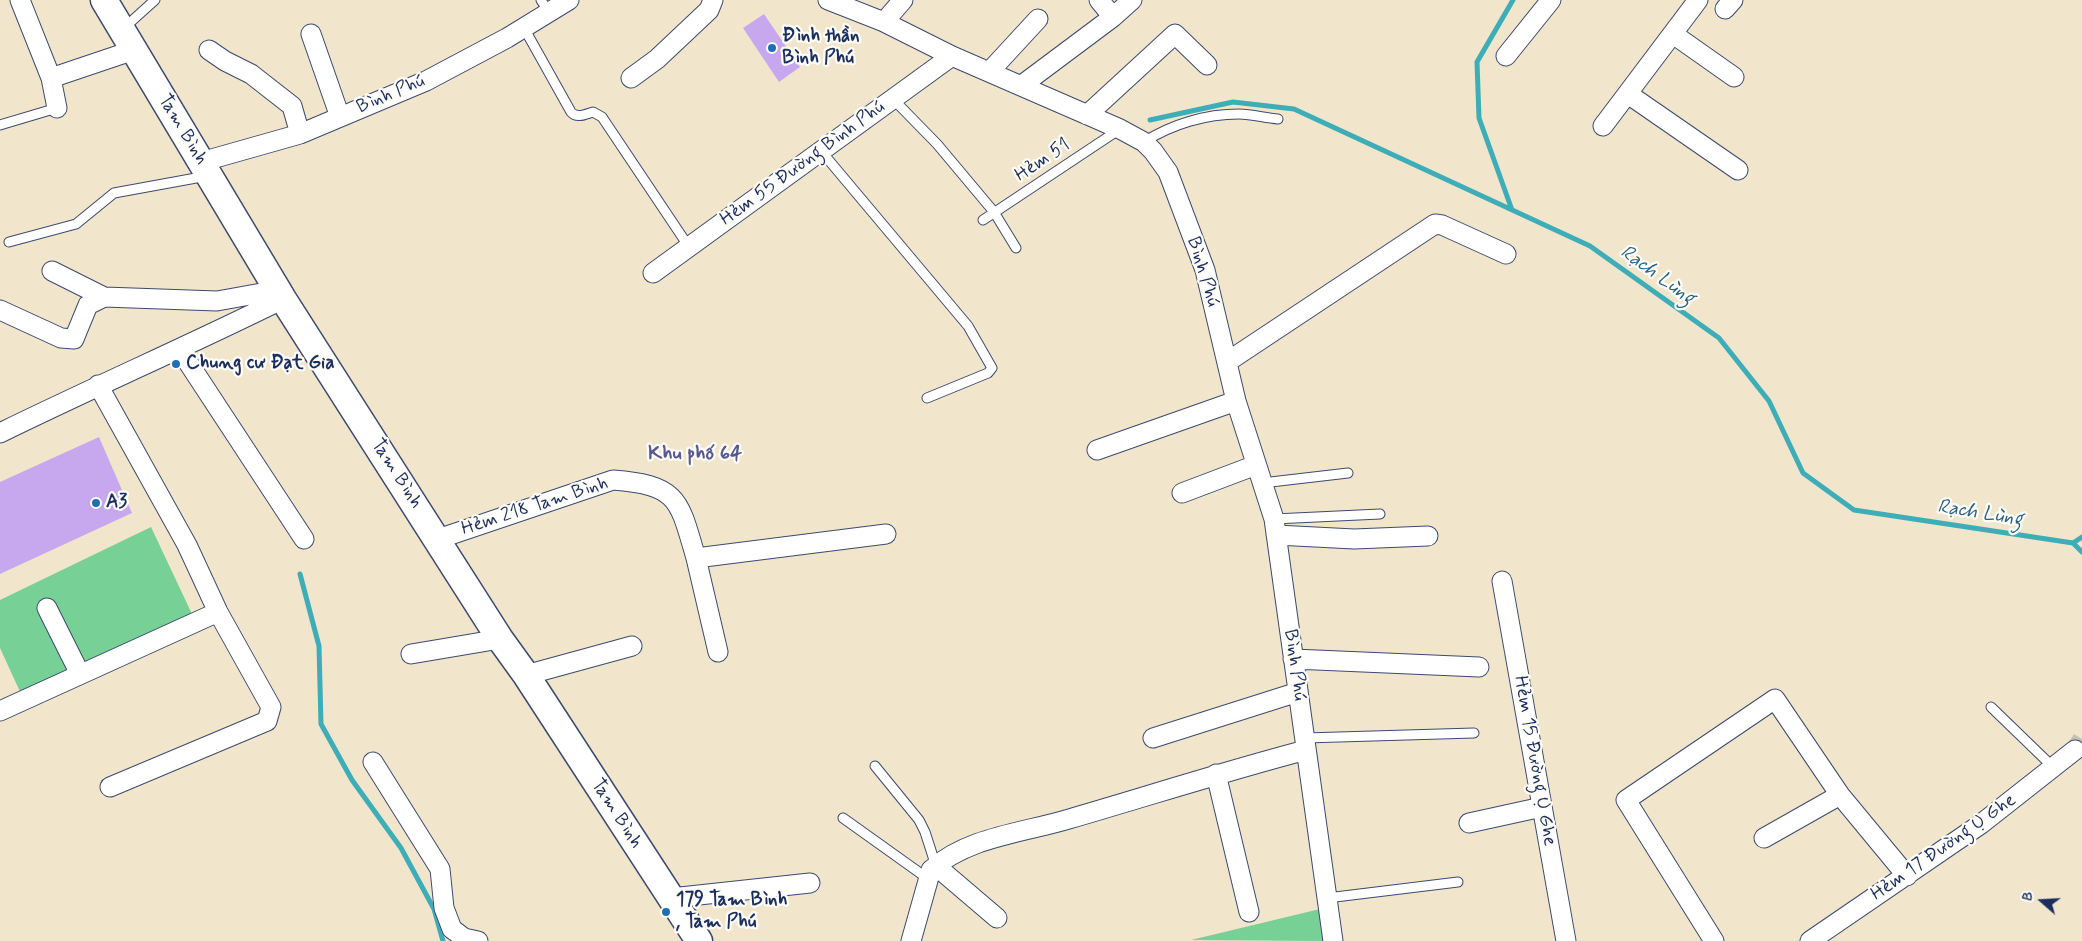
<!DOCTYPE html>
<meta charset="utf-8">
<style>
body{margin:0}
#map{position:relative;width:2082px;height:941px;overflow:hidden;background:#f1e6cc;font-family:Mynerve,sans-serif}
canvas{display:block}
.north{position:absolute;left:2017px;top:876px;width:50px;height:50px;-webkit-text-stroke:4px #fdfcf7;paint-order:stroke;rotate:289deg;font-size:14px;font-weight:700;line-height:20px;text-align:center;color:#1b2f5e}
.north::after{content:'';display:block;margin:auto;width:18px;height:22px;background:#1b2f5e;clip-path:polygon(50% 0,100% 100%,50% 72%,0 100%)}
</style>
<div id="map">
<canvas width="2082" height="941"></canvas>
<div class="north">B</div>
</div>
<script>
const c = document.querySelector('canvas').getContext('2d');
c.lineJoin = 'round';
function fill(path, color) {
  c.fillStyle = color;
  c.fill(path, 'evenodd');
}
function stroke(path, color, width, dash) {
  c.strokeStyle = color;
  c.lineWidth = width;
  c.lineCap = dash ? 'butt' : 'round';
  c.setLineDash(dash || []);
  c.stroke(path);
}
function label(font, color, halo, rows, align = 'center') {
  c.font = font + ' Mynerve,sans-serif';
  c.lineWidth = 4.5;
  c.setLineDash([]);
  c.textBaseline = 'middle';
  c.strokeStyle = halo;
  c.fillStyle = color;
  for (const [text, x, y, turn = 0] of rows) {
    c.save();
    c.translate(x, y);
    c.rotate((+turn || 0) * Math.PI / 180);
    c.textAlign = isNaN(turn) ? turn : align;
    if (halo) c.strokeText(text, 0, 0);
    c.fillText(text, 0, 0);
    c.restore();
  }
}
const green = new Path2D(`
 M 151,527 L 192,614 L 22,696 L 0,648 L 0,600 Z
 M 1320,909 L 1325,941 L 1191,940 Z`);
const stream = new Path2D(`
 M 1150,120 L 1233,102 L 1294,109 L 1590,246 L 1719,338 L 1769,401 L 1803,473 L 1854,510 L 2073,543 L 2082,552
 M 1512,210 L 1479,118 L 1477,62 L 1513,0
 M 2073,543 L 2082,537
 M 300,574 L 319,646 L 321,724 L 352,780 L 401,848 L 434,909 L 443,941`);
const building = new Path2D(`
 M 764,14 L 800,67 L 779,82 L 743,28 Z
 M 99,437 L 132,513 L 0,574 L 0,482 Z`);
const streetTunnel = new Path2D(`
 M 2075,750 L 2082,739`);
const lane = new Path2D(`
 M 541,0 L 549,13
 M 124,28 L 155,0
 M 524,28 L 571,112 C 577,119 586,114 593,112 L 602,117 L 689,247
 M 893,99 L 937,144 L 994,212 L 1016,248
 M 0,125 L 57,108
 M 1144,142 C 1172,124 1206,114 1239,114 C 1252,114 1265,118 1278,119
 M 821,151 L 968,326 L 992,368 L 988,373 L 927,398
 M 983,220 L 1120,129
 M 9,242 L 76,224 L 114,193 L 207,176
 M 1262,483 L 1348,473
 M 1274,519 L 1380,514
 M 1991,707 L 2054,768
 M 1305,738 L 1474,733
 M 875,766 L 919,820 L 925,832 L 936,866
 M 843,818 L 927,878
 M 1327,898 L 1458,882`);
const street = new Path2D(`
 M 20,0 L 51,78 L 134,50
 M 828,0 L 884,22 L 952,56 L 1120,129 L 1144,142 L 1153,151 L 1168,172 L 1205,270 L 1236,401 L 1274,519 L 1333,941
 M 1099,0 L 1113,17
 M 1725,9 L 1733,0
 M 884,22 L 903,0
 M 311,34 L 340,117
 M 1673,34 L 1734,77
 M 209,50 L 225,61 L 251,74 L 292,106 L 300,134
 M 1506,56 L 1551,0
 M 990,71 L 1038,19
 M 51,78 L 57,108
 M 631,78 L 657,59 L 709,10 L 713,0
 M 1022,85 L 1113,17 L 1132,0
 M 1628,94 L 1738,170
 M 1087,115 L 1175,34 L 1207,65
 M 1603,126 L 1698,0
 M 201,162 L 300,134 L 426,81 L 507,38 L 569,0
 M 52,271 L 104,297
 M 653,273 L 952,56
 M 0,310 L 61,338 L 74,339 L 88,305 L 104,297 L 217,301 L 278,290
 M 180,350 L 304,539
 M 1227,362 L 1435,224 L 1442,225 L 1506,254
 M 98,385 L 187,545 L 218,612 L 271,707 L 267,721 L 110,787
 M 0,433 C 94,387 190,345 283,299
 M 1097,450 L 1236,401
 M 1182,493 L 1256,465
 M 1276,535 L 1354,539 L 1428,536
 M 438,539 L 613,480 C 679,485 679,500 696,558 L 886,534
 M 696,558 L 718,652
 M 1502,581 L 1566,941
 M 47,608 L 80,674
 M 411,654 L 500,639
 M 1293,659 L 1479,667
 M 526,675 L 632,646
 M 0,711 L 218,612
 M 1153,738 L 1298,692
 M 373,762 L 440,869 L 444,908 L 452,929 L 464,938 L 478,941
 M 1216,774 L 1249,912
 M 1469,823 L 1542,807
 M 1764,838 L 1840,795
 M 936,866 L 997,918
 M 671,898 L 810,883
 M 911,941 L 931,870 C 967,837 1023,833 1069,819 C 1148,796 1226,771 1306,750
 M 1714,941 L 1626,800 L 1775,699 L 1840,795 L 1907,876
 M 1810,941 L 1981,824 L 2075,750`);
const secondary = new Path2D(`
 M 104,0 L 283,299 L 500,639 L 526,675 L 699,941`);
const markers = [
 [772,48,5,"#1f6fb2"],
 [176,364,5,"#1f6fb2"],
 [96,503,5,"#1f6fb2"],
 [666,912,5,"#1f6fb2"]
];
const poiNames = [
 ["Đình thần",782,37],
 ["Bình Phú",782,59],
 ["Chung cư Đạt Gia",186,364],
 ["A3",106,503],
 ["179 Tam Bình",676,901],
 [", Tam Phú",676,923]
];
const streetNames = [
 ["Bình Phú",391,95,-23],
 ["Tam Bình",182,130,59],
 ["Hẻm 51",1043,161,-34],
 ["Hẻm 55 Đường Bình Phú",803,164,-36],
 ["Bình Phú",1202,272,73],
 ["Tam Bình",396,474,57],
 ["Hẻm 218 Tam Bình",535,507,-18],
 ["Bình Phú",1294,665,82],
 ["Hẻm 15 Đường Ụ Ghe",1534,761,80],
 ["Tam Bình",616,814,57],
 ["Hẻm 17 Đường Ụ Ghe",1944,848,-35]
];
const waterNames = [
 ["Rạch Lùng",1657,276,36],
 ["Rạch Lùng",1980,514,9]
];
const neighbourhoodNames = [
 ["Khu phố 64",695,455]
];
fill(green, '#77d096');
stroke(stream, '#3dadb8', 5);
fill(building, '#c7a8ef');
stroke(streetTunnel, '#c6c1b6', 19, [19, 9]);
stroke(lane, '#3b4a6e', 11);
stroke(street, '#3b4a6e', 21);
stroke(secondary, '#3b4a6e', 29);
stroke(lane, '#fff', 9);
stroke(street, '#fff', 19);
stroke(secondary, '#fff', 26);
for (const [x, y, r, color] of markers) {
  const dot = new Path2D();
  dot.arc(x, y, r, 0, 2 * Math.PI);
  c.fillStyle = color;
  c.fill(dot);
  stroke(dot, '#fdfcf7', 2);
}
label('bold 19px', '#1b2f5e', '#fdfcf7', poiNames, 'left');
label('19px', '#1b2f5e', '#fdfcf7', streetNames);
label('italic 20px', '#296182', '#fdfcf7', waterNames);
label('bold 20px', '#575991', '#fdfcf7', neighbourhoodNames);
</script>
